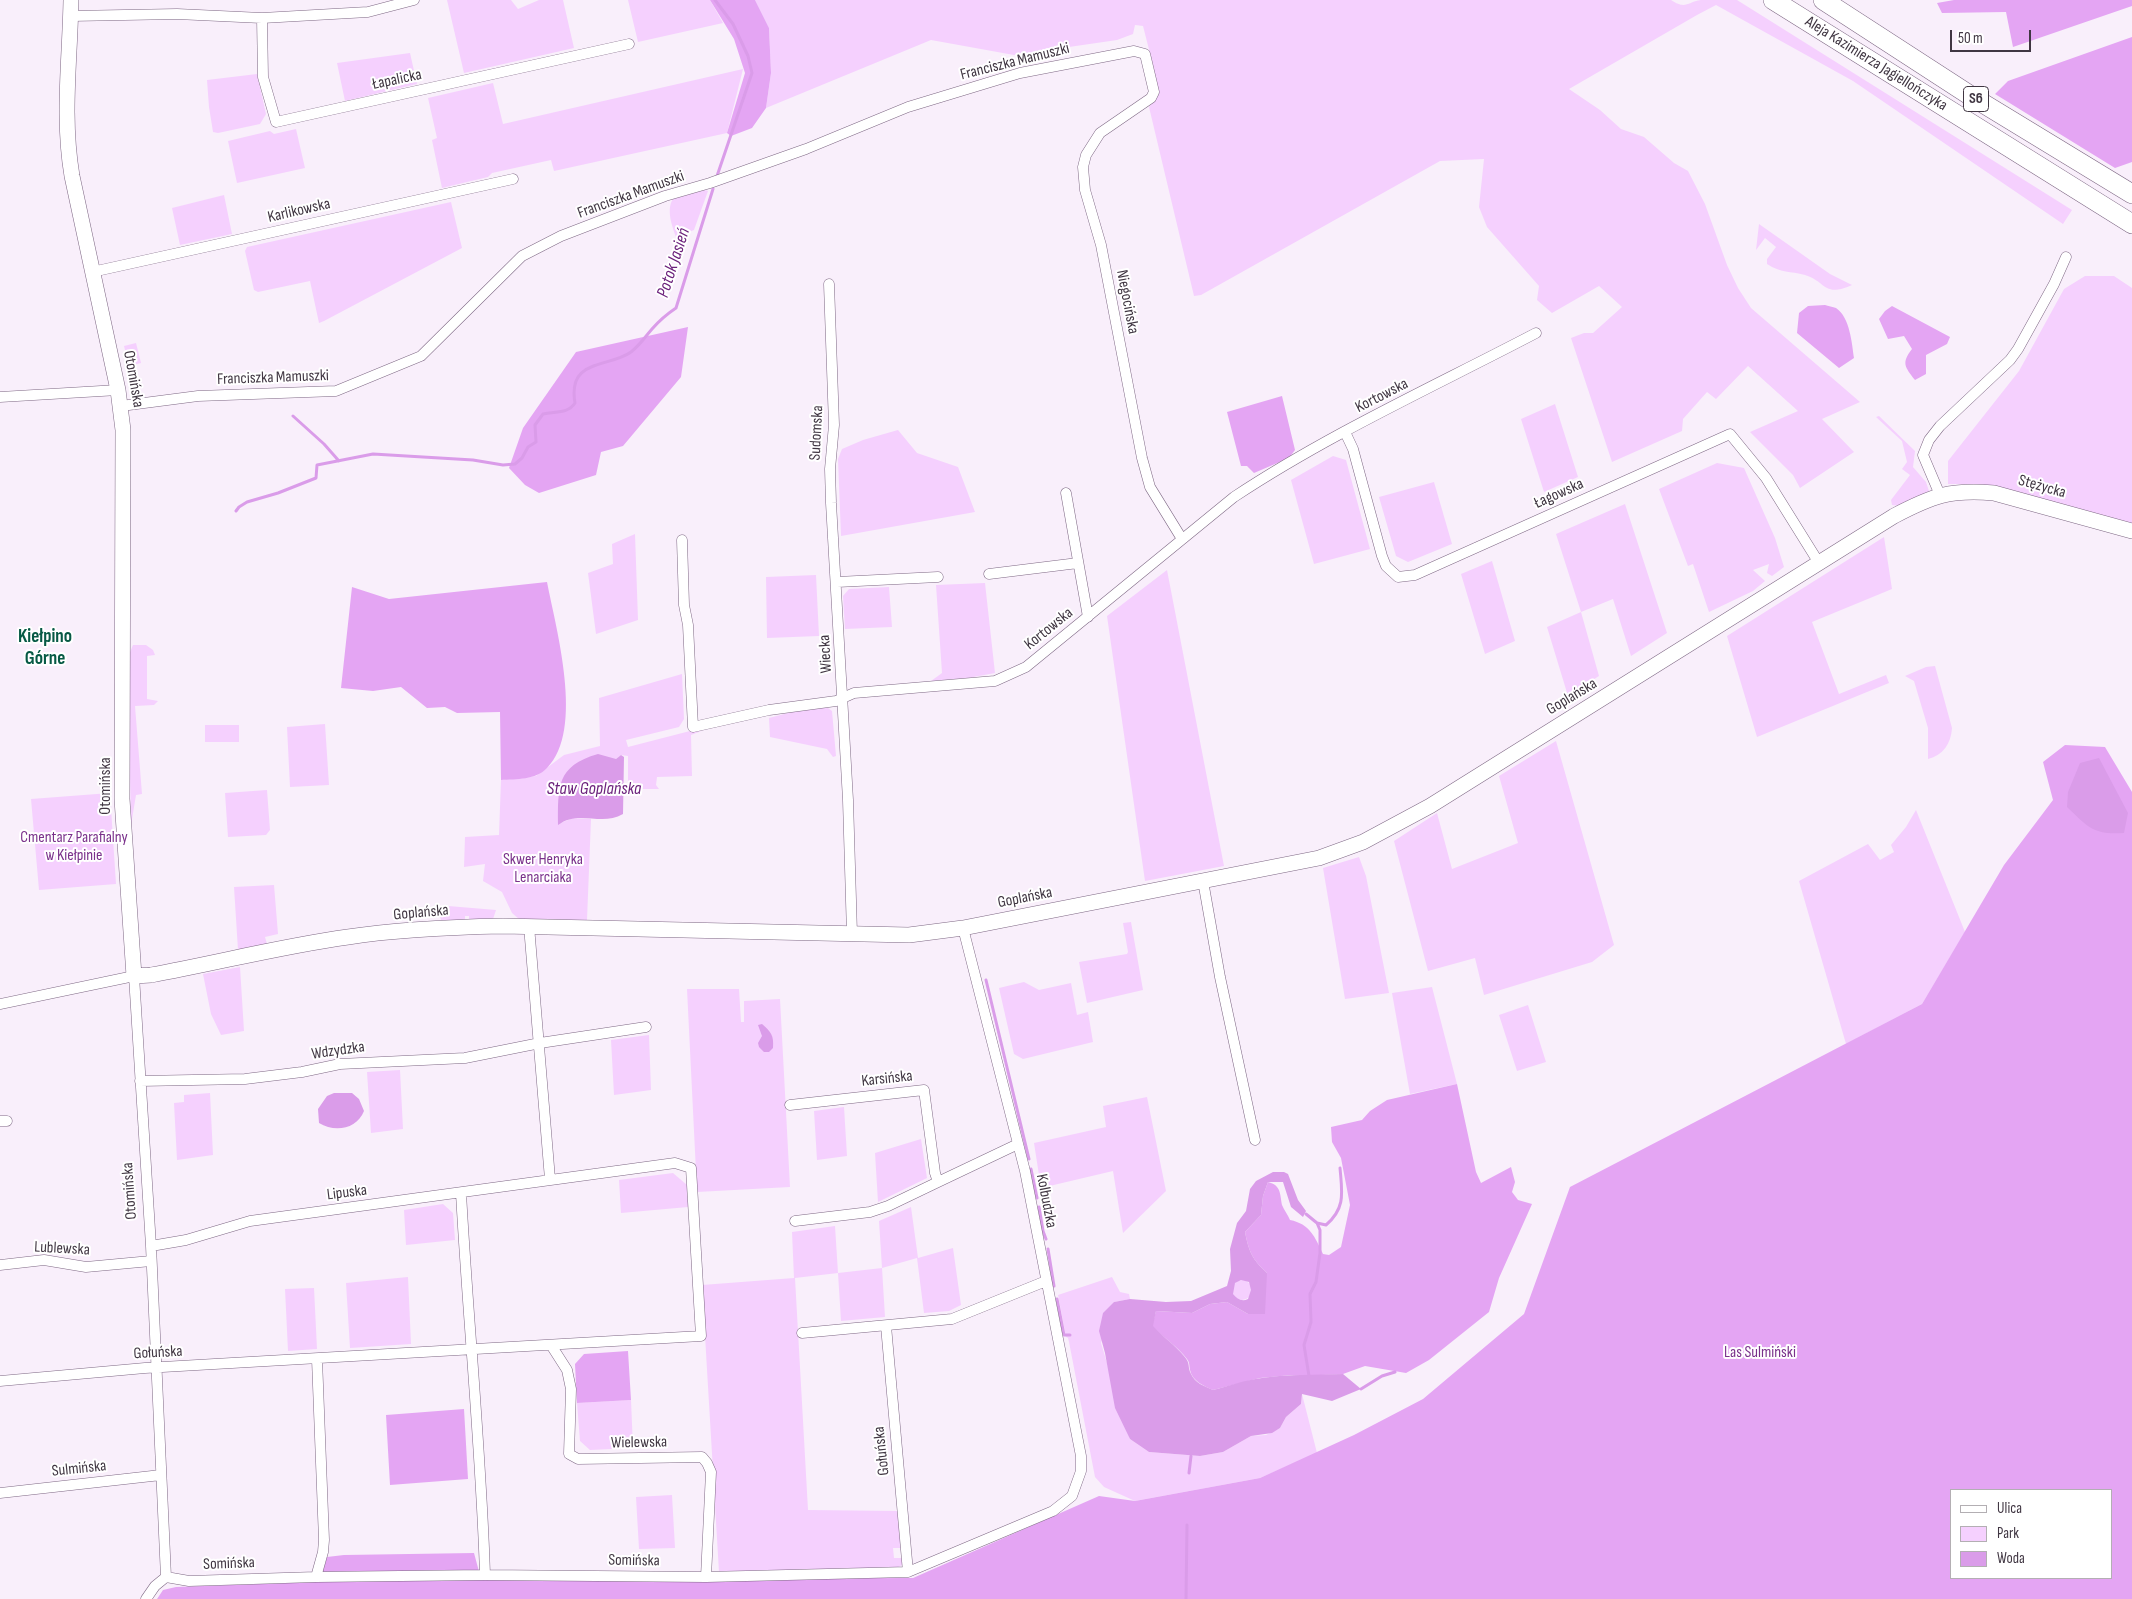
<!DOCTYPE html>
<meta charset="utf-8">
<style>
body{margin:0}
#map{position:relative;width:2132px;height:1599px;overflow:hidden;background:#f9effb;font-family:"Sofia Sans Condensed",sans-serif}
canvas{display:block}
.legend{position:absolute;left:1950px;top:1489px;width:162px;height:90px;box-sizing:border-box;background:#fff;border:1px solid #b3afb3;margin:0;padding:6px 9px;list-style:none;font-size:15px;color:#403642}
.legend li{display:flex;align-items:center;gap:10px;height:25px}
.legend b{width:25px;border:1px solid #b3afb3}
.scale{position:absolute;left:1950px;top:30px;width:81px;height:22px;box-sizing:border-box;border:2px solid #403642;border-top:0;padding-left:6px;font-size:15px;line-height:18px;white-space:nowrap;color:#403642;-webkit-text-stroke:4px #fff;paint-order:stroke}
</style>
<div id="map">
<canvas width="2132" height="1599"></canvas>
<ul class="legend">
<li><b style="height:6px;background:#fff"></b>Ulica</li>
<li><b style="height:14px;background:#f5d0fe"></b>Park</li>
<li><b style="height:14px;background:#da9ce9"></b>Woda</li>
</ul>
<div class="scale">50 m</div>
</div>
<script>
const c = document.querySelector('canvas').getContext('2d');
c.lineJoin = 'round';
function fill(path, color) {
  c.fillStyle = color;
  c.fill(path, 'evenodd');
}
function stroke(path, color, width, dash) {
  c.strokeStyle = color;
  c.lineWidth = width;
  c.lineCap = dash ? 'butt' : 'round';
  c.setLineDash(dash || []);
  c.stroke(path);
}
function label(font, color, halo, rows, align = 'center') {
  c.font = font + ' "Sofia Sans Condensed",sans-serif';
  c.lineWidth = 4;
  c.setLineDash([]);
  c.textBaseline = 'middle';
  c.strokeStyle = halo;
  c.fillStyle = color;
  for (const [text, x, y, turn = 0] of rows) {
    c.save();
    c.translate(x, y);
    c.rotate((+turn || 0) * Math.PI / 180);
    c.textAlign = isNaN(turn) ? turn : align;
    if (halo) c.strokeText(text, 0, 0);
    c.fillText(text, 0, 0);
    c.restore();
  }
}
const green = new Path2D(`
 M 447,0 L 511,0 L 518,9 L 539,0 L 563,0 L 574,48 L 464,73 Z
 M 628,0 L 710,0 L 723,23 L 638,42 Z
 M 755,0 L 1671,0 C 1686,10 1687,2 1701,0 C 1712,0 1725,0 1737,0 L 2072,210 L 2063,224 L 1853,81 L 1716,5 L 1697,15 L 1569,89 L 1600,110 L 1621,129 L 1644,137 L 1674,163 L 1688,171 L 1705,204 L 1727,265 L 1738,288 L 1751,308 L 1860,402 L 1822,419 L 1854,452 L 1800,488 L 1793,475 L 1750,432 L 1798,411 L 1748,366 L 1716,399 L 1707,392 L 1683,419 L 1682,431 L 1612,462 L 1571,338 L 1584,333 L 1593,333 L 1622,307 L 1599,286 L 1552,313 L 1537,300 L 1539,286 L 1487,227 L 1479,207 L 1484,159 L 1440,161 L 1201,295 L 1194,296 L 1149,107 L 1156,97 L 1154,69 L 1143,26 L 1135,25 L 1133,34 L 1117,40 L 1014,55 L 931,40 L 766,108 L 771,73 L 769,28 Z
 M 410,53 L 417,84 L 345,101 L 337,63 Z
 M 743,69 L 727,133 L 554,171 L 551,160 L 492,173 L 488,177 L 442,188 L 432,140 L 437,138 L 428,98 L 493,83 L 503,124 Z
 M 257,74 L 266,114 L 260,124 L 218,133 L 213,132 L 209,107 L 207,80 Z
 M 296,129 L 305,168 L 237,183 L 228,141 L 270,131 L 274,134 Z
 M 705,190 L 708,191 L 694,230 L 676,237 C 672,226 666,209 673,199 Z
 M 224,195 L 232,234 L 180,245 L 172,208 Z
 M 451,202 L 462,248 L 324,321 L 319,323 L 310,281 L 258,292 L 254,290 L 245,251 L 247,247 Z
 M 1759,224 L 1830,274 L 1852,285 C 1823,298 1826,281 1805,275 C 1790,271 1781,273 1767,264 L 1767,259 L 1776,247 L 1765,238 L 1756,250 Z
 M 2085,276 L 2114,276 L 2132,288 L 2132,526 L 1999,488 L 1979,484 L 1948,484 L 1948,461 L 2019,371 L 2064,289 Z
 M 136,343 L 141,363 L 129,366 L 124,346 Z
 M 1555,404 L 1578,477 L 1544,492 L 1521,419 Z
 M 1879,416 L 1915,451 L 1913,467 L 1926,482 L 1929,491 L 1900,506 L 1892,505 L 1891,500 L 1910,475 L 1902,469 L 1907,462 L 1902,441 L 1876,417 Z
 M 898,430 L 917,453 L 958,467 L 975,512 L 841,536 L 838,459 L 842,449 L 863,440 Z
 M 1333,456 L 1346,460 L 1370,549 L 1314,564 L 1291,480 Z
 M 1717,463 L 1744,468 L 1775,538 L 1784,567 L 1772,576 L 1767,573 L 1769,564 L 1753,570 L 1765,581 L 1753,591 L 1709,612 L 1693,564 L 1688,566 L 1659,489 Z
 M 1434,482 L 1452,544 L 1408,562 L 1396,556 L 1379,497 Z
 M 1625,504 L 1667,633 L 1631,656 L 1613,599 L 1581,612 L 1599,676 L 1568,696 L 1547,627 L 1581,612 L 1556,534 Z
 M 635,534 L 638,620 L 596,634 L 588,573 L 613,564 L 612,544 Z
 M 1884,537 L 1892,589 L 1812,622 L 1839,694 L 1886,675 L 1889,683 L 1757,737 L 1727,636 Z
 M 1492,561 L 1515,641 L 1485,654 L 1461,574 Z
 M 1167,570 L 1224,866 L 1145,881 L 1107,616 Z
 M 816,575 L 819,636 L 767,638 L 766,577 Z
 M 985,583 L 995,673 L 968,678 L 931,681 L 942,673 L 936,585 Z
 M 889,587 L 892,627 L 845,629 L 843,596 L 849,589 Z
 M 133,645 L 146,645 L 153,650 L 155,655 L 147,656 L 147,699 L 158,701 L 154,705 L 135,706 L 142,794 L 136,795 L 131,825 L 130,778 L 129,776 L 130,652 Z
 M 1935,666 L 1952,728 C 1951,744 1943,755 1928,759 L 1928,728 L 1914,681 L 1905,676 L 1926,667 Z
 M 682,674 L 684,719 L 679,727 L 626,740 L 628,747 L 690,731 L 695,732 L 704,730 L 691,735 L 692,776 L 657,777 L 656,785 L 659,789 L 628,789 L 628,756 L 621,755 L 616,759 L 559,786 L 558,824 L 573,818 L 591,819 L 587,920 L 519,919 L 512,913 L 502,892 L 483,881 L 485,864 L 464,867 L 465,837 L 499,835 L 501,780 L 536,776 L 564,755 L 600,746 L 599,698 Z
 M 807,708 L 828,708 L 832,711 L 836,756 L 833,757 L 827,749 L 770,737 L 769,718 Z
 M 325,724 L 329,785 L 290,787 L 287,727 Z
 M 205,725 L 239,725 L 239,742 L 205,742 Z
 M 1556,741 L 1614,945 L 1592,962 L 1484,995 L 1475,958 L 1428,971 L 1394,841 L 1437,813 L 1452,869 L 1518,843 L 1499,776 Z
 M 267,790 L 270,830 L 266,835 L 228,837 L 225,793 Z
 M 110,793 L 116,884 L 39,890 L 31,799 Z
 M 1916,810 L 1965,932 L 1922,1004 L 1846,1044 L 1799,881 L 1868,844 L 1880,860 L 1894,852 L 1891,845 L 1906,827 Z
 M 1359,857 L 1366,876 L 1389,993 L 1345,999 L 1323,868 Z
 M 274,885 L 278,934 L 265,937 L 267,944 L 238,950 L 234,887 Z
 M 448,906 L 496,910 L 493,919 L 469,919 L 469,916 L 465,916 L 465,920 L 441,920 L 440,916 Z
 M 1131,922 L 1143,990 L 1087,1003 L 1079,962 L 1127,954 L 1128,952 L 1123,923 Z
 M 240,967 L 244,1031 L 221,1035 L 211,1014 L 203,974 Z
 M 1024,982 L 1039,990 L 1071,983 L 1077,1015 L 1088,1012 L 1093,1042 L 1023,1059 L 1014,1054 L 999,988 Z
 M 1432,987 L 1457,1084 L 1410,1094 L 1392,993 Z
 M 687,989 L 739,989 L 741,1022 L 744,1022 L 744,1001 L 780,999 L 790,1187 L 697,1192 Z
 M 1528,1005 L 1546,1062 L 1517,1071 L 1499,1015 Z
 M 649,1035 L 651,1090 L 614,1095 L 611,1040 Z
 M 400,1070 L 403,1129 L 371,1133 L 367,1072 Z
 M 210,1093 L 213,1155 L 177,1160 L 174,1103 L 184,1102 L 184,1095 Z
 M 1147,1097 L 1166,1191 L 1123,1233 L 1113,1171 L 1041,1188 L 1034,1143 L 1106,1127 L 1103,1106 Z
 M 844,1107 L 847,1156 L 817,1160 L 814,1111 Z
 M 921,1139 L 927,1178 L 878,1202 L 875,1153 Z
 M 673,1173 L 687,1185 L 688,1207 L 621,1213 L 619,1180 Z
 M 443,1204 L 453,1213 L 455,1240 L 406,1245 L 404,1210 Z
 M 911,1207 L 918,1258 L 953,1248 L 961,1305 L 949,1311 L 924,1313 L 917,1258 L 882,1268 L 885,1317 L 841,1321 L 838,1273 L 795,1278 L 808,1510 L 899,1511 L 901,1548 L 893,1548 L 894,1558 L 902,1558 L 902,1565 L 895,1569 L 885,1571 L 719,1572 L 702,1285 L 794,1278 L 792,1232 L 835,1226 L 838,1273 L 882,1268 L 879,1221 Z
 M 408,1277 L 411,1344 L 350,1348 L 346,1283 Z
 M 1112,1277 L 1120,1292 L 1129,1294 L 1130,1299 L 1114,1302 L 1101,1343 L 1130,1439 L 1149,1452 L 1200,1456 L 1223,1452 L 1251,1436 L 1266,1435 L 1280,1428 L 1286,1417 L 1301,1404 L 1302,1394 L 1317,1453 L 1260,1478 L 1135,1501 L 1104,1487 L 1095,1477 L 1069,1342 L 1068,1338 L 1066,1337 L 1058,1295 Z
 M1232 1290a10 10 0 1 1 20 0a10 10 0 1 1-20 0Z
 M 314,1288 L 317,1349 L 288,1351 L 285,1289 Z
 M 631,1400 L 633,1448 L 590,1450 L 580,1441 L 577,1403 Z
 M 672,1495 L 675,1548 L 639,1549 L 636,1497 Z`);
const forest = new Path2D(`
 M 710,0 L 755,0 L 769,28 L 771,73 L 766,108 L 752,128 L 731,136 L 727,133 L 745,73 L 734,39 Z
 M 1954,0 L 2132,0 L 2132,6 L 2013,47 L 2006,12 L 1942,13 L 1937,3 Z
 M 2132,37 L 2132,162 L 2115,168 L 1995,94 L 2008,81 Z
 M 1825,305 C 1828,306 1833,307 1836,308 C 1850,317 1852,344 1854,358 L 1839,368 L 1797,333 L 1799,313 L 1808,306 Z
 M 1892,306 L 1950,337 L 1947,344 L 1926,355 L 1926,374 L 1915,380 C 1905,367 1901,363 1912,349 L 1904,336 L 1888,339 L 1879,319 L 1885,311 Z
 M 688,327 L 681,377 L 623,446 L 601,452 L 596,475 L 539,493 L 525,485 L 509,468 L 523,428 L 576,352 Z
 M 1282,396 L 1295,450 L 1289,458 L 1254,473 L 1247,466 L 1241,466 L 1227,412 Z
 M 547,582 C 556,629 585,730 547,768 C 536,780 516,779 501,780 L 500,712 L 457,713 L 445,707 L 427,708 L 401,687 L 373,691 L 341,688 L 352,587 L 389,599 Z
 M 2065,745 L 2105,747 L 2132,792 L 2132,1599 L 157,1599 L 163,1590 L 176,1587 L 314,1582 L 324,1568 L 327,1557 L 344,1555 L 474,1553 L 481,1579 L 913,1578 L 1099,1496 L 1135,1501 L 1260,1478 L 1354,1435 L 1423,1399 L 1524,1314 L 1570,1187 L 1922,1004 L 2004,865 L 2053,800 L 2043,762 ZM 1951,1490 L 2111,1490 L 2111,1578 L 1951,1578 Z
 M 1457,1084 L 1476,1172 L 1481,1183 L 1511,1167 L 1515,1182 L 1512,1192 L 1518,1200 L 1532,1204 L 1499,1278 L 1489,1312 L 1429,1360 L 1406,1373 L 1365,1366 L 1343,1374 L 1302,1376 L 1291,1375 L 1260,1378 L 1213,1390 C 1204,1386 1192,1381 1190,1370 C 1189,1365 1190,1363 1187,1359 C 1177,1346 1164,1338 1152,1326 L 1156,1311 L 1192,1313 L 1210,1304 L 1227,1302 L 1248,1314 L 1267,1273 C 1252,1259 1249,1252 1245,1232 L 1261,1215 L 1263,1196 L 1268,1182 C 1281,1185 1280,1194 1282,1205 C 1284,1210 1288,1215 1290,1220 C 1310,1224 1315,1237 1323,1254 L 1329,1255 L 1341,1247 L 1350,1205 L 1341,1158 L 1332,1142 L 1331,1127 L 1362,1120 L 1370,1111 L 1387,1100 Z
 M 628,1351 L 631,1400 L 577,1403 L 575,1364 L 584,1354 Z
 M 464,1409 L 468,1479 L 390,1485 L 386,1415 Z`);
const water = new Path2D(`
 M 598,754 L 616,759 L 621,755 L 624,757 L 623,814 C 601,827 579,809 558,825 C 558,787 556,766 598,754 Z
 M 2099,758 L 2128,813 L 2124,833 C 2093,835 2088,827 2067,807 L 2068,792 L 2080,763 Z
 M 762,1024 C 771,1032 774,1035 773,1048 L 769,1052 L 764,1052 L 759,1047 L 758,1043 L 762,1036 L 758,1025 Z
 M 334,1093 L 352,1093 L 359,1099 L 364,1111 C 357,1129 335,1133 319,1123 L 318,1109 L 327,1096 Z
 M 1273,1172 L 1284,1172 L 1288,1174 L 1298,1200 L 1306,1211 L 1303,1217 L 1291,1207 L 1283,1182 L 1268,1182 L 1263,1196 L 1261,1215 L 1245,1232 C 1249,1252 1252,1259 1267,1273 L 1265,1314 L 1248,1314 L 1227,1302 L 1210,1304 L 1192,1313 L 1156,1311 L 1153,1326 C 1163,1337 1175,1345 1184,1356 C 1191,1364 1187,1366 1191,1374 C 1195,1383 1204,1386 1213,1390 C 1229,1386 1245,1380 1262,1378 C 1288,1374 1316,1375 1343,1374 L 1361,1389 L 1332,1401 L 1302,1394 L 1301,1404 L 1286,1417 L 1280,1428 L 1272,1433 L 1251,1436 L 1223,1452 L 1200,1456 L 1149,1452 L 1130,1439 L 1115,1408 L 1105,1353 L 1099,1331 L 1103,1313 L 1114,1302 L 1130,1299 L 1166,1302 L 1191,1301 L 1227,1286 L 1231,1271 L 1230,1249 L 1237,1223 L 1246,1211 L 1250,1189 L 1256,1181 ZM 1241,1280 L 1249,1282 L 1251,1290 L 1248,1299 C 1242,1302 1237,1299 1233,1294 L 1235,1283 Z`);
const stream = new Path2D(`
 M 715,0 L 733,24 L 748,56 L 752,73 L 717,176
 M 293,416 L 324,444 L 339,461
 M 236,511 L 239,507 L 247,502 L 278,493 L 316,478 L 317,465 L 373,454 L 473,460 L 503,465 L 515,464 L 522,458 L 528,447 L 536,442 L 535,425 L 543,414 C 555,411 568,414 575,403 C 567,358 609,368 631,352 C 640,345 645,337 652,329 C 659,321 667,314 676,308 L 713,189
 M 986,980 L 1029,1159
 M 1031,1169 L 1037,1198
 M 1039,1207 L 1043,1231 L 1046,1239
 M 1306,1214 L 1317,1223 L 1326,1225 C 1346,1208 1342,1192 1340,1168
 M 1048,1249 L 1054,1286
 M 1057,1299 L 1064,1335 L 1070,1335
 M 1309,1376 L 1304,1345 L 1311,1322 L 1310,1294 L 1316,1282 L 1320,1253 L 1320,1230 L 1317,1223
 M 1361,1389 L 1382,1376 L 1395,1372
 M 1189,1473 L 1191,1456
 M 1186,1599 L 1187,1525`);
const street = new Path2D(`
 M 71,16 L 177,14 L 262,18 L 368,12 L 414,0
 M 262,18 L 263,77 L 276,122 L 629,44
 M 92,272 L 513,179
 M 829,284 L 834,425 L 830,469 L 831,503 L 848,800 L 852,934
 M 0,397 L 118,390
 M 121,406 L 198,396 L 336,391 L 421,356 L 522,256 L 561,236 L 665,196 L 710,183 L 806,149 L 908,107 L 1020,73 L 1134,51 L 1145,54 L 1154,92 L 1151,98 L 1100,133 L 1086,155 L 1083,167 L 1085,190 L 1101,245 L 1142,458 L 1150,487 L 1182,539
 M 1345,432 L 1353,449 L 1382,556 L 1386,566 L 1398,577 L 1415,575 L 1730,434 L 1766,478 L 1819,563
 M 1066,493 L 1088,617
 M 1940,495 L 1923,455 L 1929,440 L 1940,426 L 2010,360 L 2018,349 L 2054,284 L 2066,257
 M 682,540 L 684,605 L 688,625 L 693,727 L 769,710 L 836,701 L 854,693 L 995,681 L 1026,667 L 1234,497 C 1329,434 1435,386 1536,333
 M 989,574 L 1078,563
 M 837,582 L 938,577
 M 1203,881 L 1220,977 L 1255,1140
 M 529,926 L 550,1179
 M 0,1004 L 134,976 L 151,1246 L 166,1577
 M 140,1081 L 245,1079 L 302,1072 L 340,1064 L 465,1058 L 540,1043 L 646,1027
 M 790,1105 L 924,1090 L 935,1173 L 938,1182 L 1018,1144
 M 0,1121 L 7,1121
 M 461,1193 C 468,1320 481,1448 485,1575
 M 795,1221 L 870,1212 L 888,1206 L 938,1182
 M 0,1265 L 44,1260 L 86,1267 L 151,1261
 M 886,1326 L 908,1572
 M 802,1333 L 952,1319 L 1046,1281
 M 551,1345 L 567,1370 L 571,1389 L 569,1454 L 578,1459 L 702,1457 L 707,1463 L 711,1472 L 706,1577
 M 0,1381 L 145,1368 L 701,1336 L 691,1168 L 675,1163 L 250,1221 L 186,1240 L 151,1246
 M 0,1493 L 161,1475
 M 166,1577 L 189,1581 L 316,1577 L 485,1575 L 706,1577 L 908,1572 L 1053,1511 L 1072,1496 L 1081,1471 L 1081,1456 L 1025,1171 L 963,928
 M 316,1577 L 323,1552 L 324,1540 L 317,1359
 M 146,1599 L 155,1586 L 166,1577`);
const secondary = new Path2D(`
 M 71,0 C 70,59 62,117 72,176 L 118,390 L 123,430 L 122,799 L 134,976 L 151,975 C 217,963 282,946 348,937 C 399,929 452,927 503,926 L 909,935 L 963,928 L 1319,858 L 1363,842 L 1430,806 L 1894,516 C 1932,496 1950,489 1994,493 L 2132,531`);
const highway = new Path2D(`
 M 1773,0 L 2132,224
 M 1823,0 L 1971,96 L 2132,194`);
const shields = [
 [1976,99,25]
];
const shieldNames = [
 ["S6",1976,99]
];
const streetNames = [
 ["Franciszka Mamuszki",1015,62,-14],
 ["Aleja Kazimierza Jagiellończyka",1876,64,32],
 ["Łapalicka",397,80,-12],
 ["Franciszka Mamuszki",631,195,-20],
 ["Karlikowska",299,211,-13],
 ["Niegocińska",1127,302,79],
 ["Franciszka Mamuszki",273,378,-2],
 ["Otomińska",133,379,80],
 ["Kortowska",1382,396,-27],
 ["Sudomska",817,433,-87],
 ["Stężycka",2042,487,16],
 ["Łagowska",1559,494,-24],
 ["Kortowska",1049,629,-39],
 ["Wiecka",826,654,-93],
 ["Goplańska",1572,697,-31],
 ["Otomińska",106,786,-90],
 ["Goplańska",1025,898,-11],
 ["Goplańska",421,913,-5],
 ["Wdzydzka",338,1051,-8],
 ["Karsińska",887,1079,-6],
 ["Otomińska",130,1191,-94],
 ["Lipuska",347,1193,-7],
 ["Kolbudzka",1046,1201,79],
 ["Lublewska",62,1249,3],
 ["Gołuńska",158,1353,-3],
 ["Wielewska",639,1443,-1],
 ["Gołuńska",882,1451,-96],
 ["Sulmińska",79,1469,-6],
 ["Somińska",634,1561,1],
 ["Somińska",229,1564,-2]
];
const parkNames = [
 ["Cmentarz Parafialny",74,838],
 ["w Kiełpinie",74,856],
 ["Skwer Henryka",543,860],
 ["Lenarciaka",543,878],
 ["Las Sulmiński",1760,1353]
];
const waterNames = [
 ["Potok Jasień",674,263,-72],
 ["Staw Goplańska",594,789]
];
const quarterNames = [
 ["Kiełpino",45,637],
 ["Górne",45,659]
];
fill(green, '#f5d0fe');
fill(forest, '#e4a5f3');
fill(water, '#da9ce9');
stroke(stream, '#da9ce9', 3);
stroke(street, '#7e6884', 11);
stroke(secondary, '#7e6884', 16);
stroke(highway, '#7e6884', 20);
stroke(street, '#fff', 10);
stroke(secondary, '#fff', 15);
stroke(highway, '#fff', 19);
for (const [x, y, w] of shields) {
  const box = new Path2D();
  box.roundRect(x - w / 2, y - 12.5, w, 25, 4);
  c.fillStyle = '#fff';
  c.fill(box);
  stroke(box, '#403642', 1);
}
label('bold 15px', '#403642', null, shieldNames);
label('16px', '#403642', '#fff', streetNames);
label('16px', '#7a318b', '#fff', parkNames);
label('italic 18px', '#6c227c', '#fff', waterNames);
label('bold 19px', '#075a45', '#fff', quarterNames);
</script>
